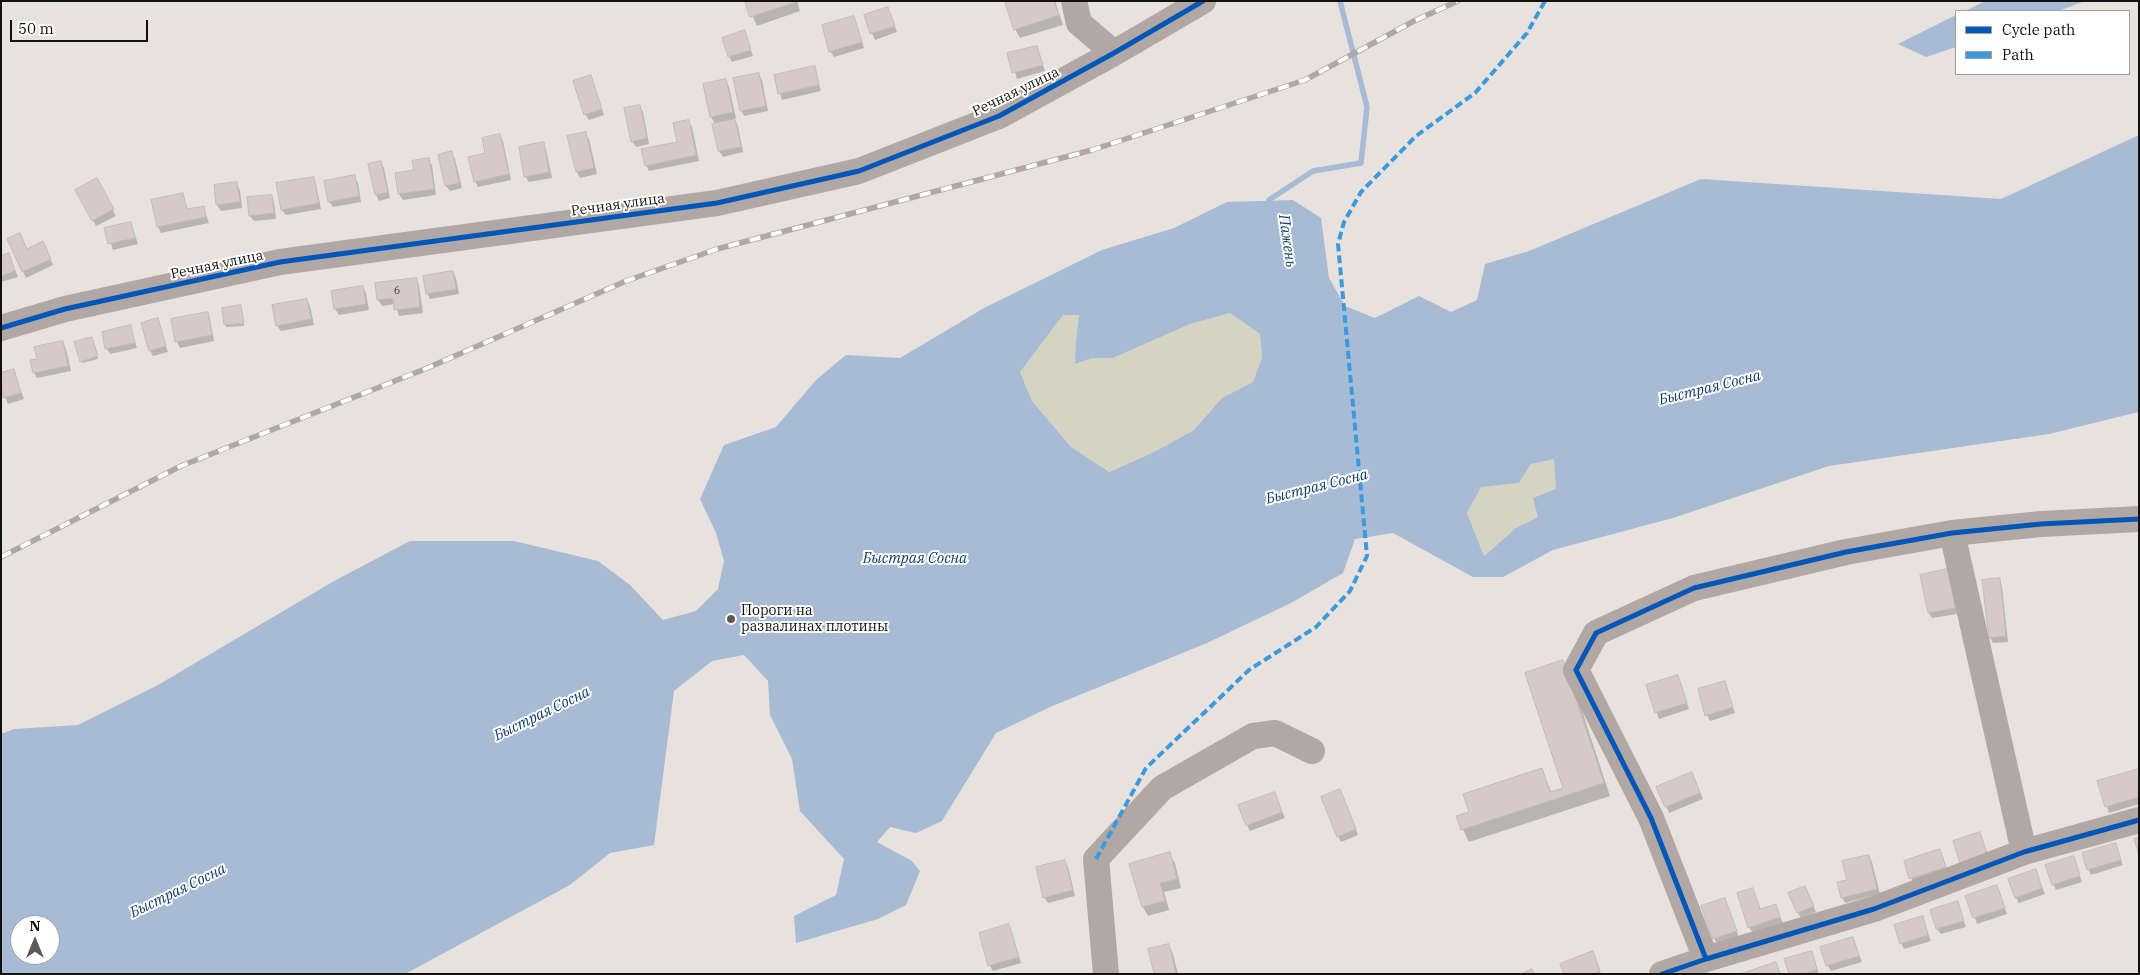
<!DOCTYPE html>
<meta charset="utf-8">
<style>
body{margin:0}
#map{position:relative;width:2140px;height:975px;overflow:hidden;background:#e7e2dd;font-family:"IBM Plex Serif",serif}
canvas{display:block}
.frame{position:absolute;inset:0;border:2px solid #13110d;pointer-events:none}
.legend{position:absolute;left:1955px;top:10px;width:175px;height:65px;box-sizing:border-box;background:#fff;border:1px solid #a1a09e;margin:0;padding:6px 9px;list-style:none;font-size:15px;color:#13110d}
.legend li{display:flex;align-items:center;gap:10px;height:25px}
.legend b{width:25px;border:1px solid #a1a09e}
.north{position:absolute;left:10px;top:915px;width:50px;height:50px;box-sizing:border-box;background:#fff;border:1px solid #a1a09e;border-radius:50%;rotate:0deg;font-size:14px;font-weight:700;line-height:20px;text-align:center;color:#13110d}
.north::after{content:'';display:block;margin:auto;width:18px;height:22px;background:#5d5a56;clip-path:polygon(50% 0,100% 100%,50% 72%,0 100%)}
.scale{position:absolute;left:10px;top:20px;width:138px;height:22px;box-sizing:border-box;border:2px solid #13110d;border-top:0;padding-left:6px;font-size:15px;line-height:18px;white-space:nowrap;color:#13110d;-webkit-text-stroke:4px #fff;paint-order:stroke}
</style>
<div id="map">
<canvas width="2140" height="975"></canvas>
<div class="frame"></div>
<ul class="legend">
<li><b style="height:6px;background:#0057b8"></b>Cycle path</li>
<li><b style="height:6px;background:#3b9ade"></b>Path</li>
</ul>
<div class="north">N</div>
<div class="scale">50 m</div>
</div>
<script>
const c = document.querySelector('canvas').getContext('2d');
c.lineJoin = 'round';
function fill(path, color) {
  c.fillStyle = color;
  c.fill(path, 'evenodd');
}
function stroke(path, color, width, dash) {
  c.strokeStyle = color;
  c.lineWidth = width;
  c.lineCap = dash ? 'butt' : 'round';
  c.setLineDash(dash || []);
  c.stroke(path);
}
function label(font, color, halo, rows, align = 'center') {
  c.font = font + ' "IBM Plex Serif",serif';
  c.lineWidth = 4;
  c.setLineDash([]);
  c.textBaseline = 'middle';
  c.strokeStyle = halo;
  c.fillStyle = color;
  for (const [text, x, y, turn = 0] of rows) {
    c.save();
    c.translate(x, y);
    c.rotate((+turn || 0) * Math.PI / 180);
    c.textAlign = isNaN(turn) ? turn : align;
    if (halo) c.strokeText(text, 0, 0);
    c.fillText(text, 0, 0);
    c.restore();
  }
}
const green = new Path2D(`
 M 1230,313 L 1260,334 L 1262,358 L 1253,382 L 1222,398 L 1194,430 L 1156,451 L 1108,472 L 1071,447 L 1032,401 L 1020,372 L 1063,315 L 1079,315 L 1076,340 L 1075,364 L 1093,358 L 1113,358 L 1190,324 Z
 M 1554,458 L 1557,490 L 1538,517 L 1516,528 L 1484,556 L 1467,513 L 1481,486 L 1519,483 L 1531,464 Z`);
const water = new Path2D(`
 M 1985,1 L 2085,1 L 2058,11 L 1965,11 Z
 M 1956,15 L 1956,47 L 1926,57 L 1898,44 Z
 M 2139,135 L 2139,412 L 2049,434 L 1829,466 L 1673,518 L 1553,550 L 1503,577 L 1473,577 L 1393,533 L 1355,539 L 1343,573 L 1291,603 L 1207,643 L 1050,707 L 996,733 L 942,821 L 916,833 L 890,827 L 877,842 L 912,861 L 920,871 L 906,905 L 878,919 L 796,943 L 794,916 L 836,895 L 844,859 L 800,811 L 792,759 L 770,715 L 768,681 L 744,655 L 712,661 L 674,691 L 654,845 L 610,853 L 570,885 L 405,974 L 1,974 L 1,734 L 14,729 L 78,725 L 158,685 L 334,581 L 410,541 L 514,541 L 598,561 L 630,585 L 663,620 L 696,611 L 718,589 L 724,561 L 716,533 L 700,499 L 724,445 L 776,427 L 816,380 L 846,355 L 900,358 L 984,308 L 1102,250 L 1174,228 L 1227,202 L 1293,200 L 1321,218 L 1329,278 L 1345,306 L 1375,318 L 1419,296 L 1451,312 L 1477,300 L 1485,264 L 1529,251 L 1701,179 L 2001,199 ZM 1230,313 L 1260,334 L 1262,358 L 1253,382 L 1222,398 L 1194,430 L 1156,451 L 1109,472 L 1071,447 L 1032,401 L 1020,372 L 1063,315 L 1079,315 L 1076,340 L 1075,364 L 1093,358 L 1113,358 L 1190,324 ZM 1554,459 L 1556,489 L 1533,498 L 1538,517 L 1516,528 L 1484,556 L 1467,513 L 1481,487 L 1519,483 L 1531,464 ZM 20,925 L 50,925 L 50,955 L 20,955 Z`);
const shadow = new Path2D(`
 M 746,1 L 797,1 L 800,11 L 757,26 Z
 M 1006,1 L 1055,1 L 1063,25 L 1020,38 L 1015,29 Z
 M 888,9 L 897,32 L 875,40 L 865,16 Z
 M 854,17 L 864,48 L 834,57 L 830,51 Z
 M 745,32 L 753,56 L 732,62 L 729,56 Z
 M 1037,47 L 1045,71 L 1017,79 L 1009,54 Z
 M 814,68 L 821,91 L 782,100 L 775,76 Z
 M 759,74 L 762,80 L 768,111 L 744,116 L 741,110 Z
 M 591,77 L 604,115 L 589,120 L 585,114 Z
 M 726,81 L 729,87 L 736,118 L 734,118 L 738,126 L 743,152 L 723,157 L 719,151 L 714,125 L 715,124 L 711,117 Z
 M 639,106 L 643,112 L 649,144 L 636,147 L 632,141 Z
 M 688,121 L 692,127 L 699,161 L 649,171 L 646,165 L 678,143 Z
 M 585,133 L 589,139 L 597,174 L 580,178 L 577,172 L 569,137 Z
 M 499,135 L 503,141 L 511,180 L 478,187 L 475,181 L 487,154 Z
 M 543,144 L 546,149 L 552,178 L 529,182 L 525,176 Z
 M 451,153 L 455,159 L 462,188 L 450,191 L 446,186 Z
 M 428,160 L 432,165 L 436,195 L 403,200 L 399,194 L 396,174 L 415,171 Z
 M 380,162 L 384,168 L 390,198 L 379,201 L 376,195 L 369,165 Z
 M 354,177 L 358,183 L 361,202 L 333,207 L 329,201 Z
 M 313,178 L 316,184 L 321,209 L 286,215 L 282,210 Z
 M 97,180 L 116,216 L 96,226 L 77,190 Z
 M 236,184 L 240,190 L 242,208 L 221,211 L 217,205 L 215,187 Z
 M 182,194 L 188,210 L 203,207 L 209,223 L 161,233 L 158,227 L 152,200 Z
 M 271,196 L 274,202 L 276,219 L 254,221 L 250,216 Z
 M 131,223 L 138,244 L 113,250 L 106,229 Z
 M 8,239 L 27,250 L 46,249 L 53,265 L 26,278 Z
 M 9,255 L 18,277 L 1,282 L 1,257 Z
 M 453,272 L 456,278 L 459,294 L 430,299 L 427,293 Z
 M 416,279 L 419,285 L 423,313 L 399,316 L 395,304 L 382,306 L 378,300 L 376,284 Z
 M 363,287 L 366,293 L 369,310 L 339,315 L 335,309 L 333,292 Z
 M 307,300 L 310,306 L 314,325 L 281,331 L 277,326 Z
 M 241,307 L 244,326 L 226,327 L 223,309 Z
 M 207,313 L 210,319 L 214,341 L 180,348 L 177,342 L 172,320 Z
 M 157,320 L 168,352 L 153,356 L 150,350 Z
 M 130,327 L 137,348 L 110,354 L 107,349 Z
 M 93,341 L 98,359 L 82,363 L 81,361 Z
 M 63,343 L 66,349 L 71,371 L 37,378 L 34,372 L 39,360 Z
 M 13,371 L 24,399 L 8,404 L 1,387 L 1,374 Z
 M 1947,571 L 1957,614 L 1932,618 L 1929,613 Z
 M 1999,580 L 2002,586 L 2008,642 L 1993,643 L 1990,637 Z
 M 1570,674 L 1610,796 L 1469,842 L 1457,817 L 1471,813 L 1541,770 L 1552,793 L 1565,789 Z
 M 1680,682 L 1689,709 L 1659,719 L 1647,686 Z
 M 1724,683 L 1735,713 L 1710,721 L 1707,715 Z
 M 2139,772 L 2139,804 L 2109,813 L 2099,782 Z
 M 1695,779 L 1703,799 L 1669,813 L 1658,787 Z
 M 1274,793 L 1285,818 L 1250,831 L 1247,825 Z
 M 1343,796 L 1358,835 L 1341,842 L 1338,836 Z
 M 2115,844 L 2123,865 L 2091,875 L 2088,869 Z
 M 1940,851 L 1948,873 L 1914,884 L 1911,878 Z
 M 1169,854 L 1175,863 L 1181,888 L 1164,892 L 1169,910 L 1148,916 L 1143,907 L 1131,864 Z
 M 1868,856 L 1872,862 L 1880,894 L 1845,903 L 1842,897 Z
 M 2073,858 L 2082,882 L 2056,890 L 2053,884 Z
 M 1065,861 L 1068,867 L 1075,896 L 1048,903 L 1044,897 Z
 M 2035,870 L 2045,894 L 2019,903 L 2016,898 Z
 M 1805,887 L 1816,912 L 1801,918 L 1798,913 Z
 M 1997,887 L 2007,914 L 1977,924 L 1967,896 Z
 M 1753,890 L 1761,910 L 1775,905 L 1783,923 L 1753,933 L 1749,927 Z
 M 1724,899 L 1739,937 L 1717,945 L 1702,907 Z
 M 1957,903 L 1966,927 L 1941,934 L 1937,929 Z
 M 1922,918 L 1931,941 L 1904,949 L 1901,943 Z
 M 1009,926 L 1021,963 L 993,971 L 989,965 Z
 M 1853,938 L 1862,962 L 1831,971 L 1827,965 Z
 M 1168,945 L 1173,954 L 1178,974 L 1155,974 Z
 M 1811,952 L 1819,974 L 1790,974 Z
 M 1593,953 L 1601,974 L 1565,974 Z`);
const stream = new Path2D(`
 M 1269,206 L 1269,200 L 1313,171 L 1361,163 L 1367,107 L 1340,1`);
const building = new Path2D(`
 M 745,1 L 795,1 L 796,2 L 750,17 Z
 M 1005,1 L 1054,1 L 1059,15 L 1014,30 Z
 M 888,7 L 895,26 L 870,34 L 864,15 Z
 M 854,16 L 862,42 L 829,52 L 822,25 Z
 M 745,30 L 751,50 L 728,57 L 722,38 Z
 M 1037,46 L 1043,65 L 1012,73 L 1007,53 Z
 M 815,66 L 819,85 L 778,94 L 774,75 Z
 M 759,73 L 766,106 L 740,111 L 733,78 Z
 M 591,75 L 602,109 L 584,115 L 573,81 Z
 M 726,79 L 733,112 L 710,117 L 703,84 Z
 M 640,105 L 647,138 L 631,142 L 624,108 Z
 M 735,119 L 741,147 L 718,151 L 712,124 Z
 M 689,120 L 696,155 L 645,166 L 641,149 L 677,142 L 673,123 Z
 M 586,132 L 594,168 L 576,172 L 567,136 Z
 M 500,134 L 509,174 L 474,182 L 468,157 L 485,153 L 482,138 Z
 M 544,142 L 549,172 L 524,177 L 519,147 Z
 M 452,151 L 459,183 L 445,186 L 438,155 Z
 M 429,158 L 434,189 L 398,194 L 395,173 L 414,170 L 412,161 Z
 M 381,161 L 388,192 L 375,195 L 368,164 Z
 M 355,175 L 359,196 L 328,202 L 324,181 Z
 M 314,177 L 319,203 L 281,210 L 276,183 Z
 M 97,178 L 114,209 L 92,221 L 75,190 Z
 M 237,182 L 240,202 L 216,205 L 214,185 Z
 M 183,193 L 187,209 L 204,206 L 206,217 L 157,227 L 151,200 Z
 M 272,195 L 274,213 L 249,216 L 247,197 Z
 M 131,222 L 135,238 L 108,244 L 104,228 Z
 M 20,233 L 27,249 L 43,241 L 51,259 L 22,272 L 7,239 Z
 M 9,253 L 15,271 L 1,276 L 1,256 Z
 M 453,271 L 456,289 L 426,294 L 423,276 Z
 M 417,278 L 420,307 L 394,310 L 393,298 L 377,300 L 375,283 Z
 M 363,286 L 366,304 L 334,309 L 331,291 Z
 M 307,299 L 311,319 L 276,326 L 272,305 Z
 M 241,305 L 244,323 L 224,325 L 222,308 Z
 M 208,312 L 212,335 L 175,342 L 171,319 Z
 M 158,318 L 166,346 L 149,351 L 141,323 Z
 M 131,325 L 135,343 L 105,349 L 102,332 Z
 M 92,337 L 98,356 L 80,362 L 74,342 Z
 M 63,341 L 68,366 L 33,373 L 30,360 L 37,359 L 34,347 Z
 M 14,369 L 21,393 L 3,398 L 1,373 Z
 M 1948,569 L 1955,608 L 1928,613 L 1920,575 Z
 M 2000,578 L 2006,636 L 1989,638 L 1982,580 Z
 M 1563,660 L 1604,783 L 1461,830 L 1456,816 L 1469,812 L 1463,794 L 1542,768 L 1550,792 L 1563,788 L 1525,673 Z
 M 1678,675 L 1687,703 L 1655,713 L 1646,685 Z
 M 1725,681 L 1733,707 L 1705,716 L 1698,689 Z
 M 2139,769 L 2139,797 L 2105,807 L 2097,781 Z
 M 1692,772 L 1700,793 L 1665,807 L 1656,787 Z
 M 1340,789 L 1356,829 L 1337,837 L 1321,797 Z
 M 1275,792 L 1282,812 L 1246,826 L 1238,805 Z
 M 1980,832 L 1987,853 L 1960,863 L 1953,841 Z
 M 2139,838 L 2139,855 L 2134,839 Z
 M 2116,843 L 2121,860 L 2087,870 L 2082,853 Z
 M 1940,849 L 1946,867 L 1909,879 L 1904,861 Z
 M 1170,852 L 1177,879 L 1160,883 L 1165,901 L 1142,907 L 1129,864 Z
 M 1869,855 L 1877,889 L 1841,898 L 1837,882 L 1847,880 L 1842,861 Z
 M 2074,856 L 2080,876 L 2052,885 L 2045,865 Z
 M 1065,860 L 1073,890 L 1043,898 L 1036,867 Z
 M 2036,869 L 2042,888 L 2015,898 L 2008,879 Z
 M 1997,885 L 2005,908 L 1973,918 L 1965,896 Z
 M 1805,886 L 1814,906 L 1797,913 L 1788,893 Z
 M 1753,888 L 1760,909 L 1776,904 L 1780,917 L 1748,928 L 1737,893 Z
 M 1725,898 L 1737,931 L 1713,939 L 1701,906 Z
 M 1958,901 L 1964,921 L 1936,929 L 1930,910 Z
 M 1923,916 L 1928,935 L 1900,944 L 1894,925 Z
 M 1009,924 L 1019,957 L 988,966 L 979,933 Z
 M 1853,937 L 1859,956 L 1826,966 L 1820,947 Z
 M 1169,944 L 1176,974 L 1154,974 L 1148,949 Z
 M 1593,951 L 1600,971 L 1593,974 L 1564,974 L 1560,964 Z
 M 1812,951 L 1817,969 L 1804,974 L 1789,974 L 1784,959 Z
 M 1776,962 L 1780,974 L 1741,974 Z
 M 1532,969 L 1534,974 L 1521,974 Z`);
const minor = new Path2D(`
 M 1074,1 L 1079,23 L 1114,53
 M 1,328 L 65,309 L 280,262 L 717,203 L 859,171 L 999,116 L 1114,53 L 1203,1
 M 1952,533 L 2024,852
 M 1706,959 L 1651,818 L 1576,670 L 1596,633 L 1694,588 L 1846,552 L 1952,533 L 2041,524 L 2139,519
 M 1106,974 L 1096,859 L 1162,788 L 1253,736 L 1275,733 L 1312,751
 M 1662,974 L 1706,959 L 1874,909 L 2024,852 L 2139,820`);
const rail = new Path2D(`
 M 1,557 L 181,466 L 425,369 L 626,281 L 717,249 L 1092,150 L 1305,80 L 1414,21 L 1458,1`);
const quiet = new Path2D(`
 M 1096,859 L 1146,768 L 1249,670 L 1316,627 L 1350,591 L 1367,556 L 1338,244 L 1344,222 L 1361,192 L 1416,136 L 1475,93 L 1527,33 L 1545,1`);
const cycleway = new Path2D(`
 M 1,328 L 65,309 L 280,262 L 717,203 L 859,171 L 999,116 L 1114,53 L 1203,1
 M 1706,959 L 1651,818 L 1576,670 L 1596,633 L 1694,588 L 1846,552 L 1952,533 L 2041,524 L 2139,519
 M 1662,974 L 1706,959 L 1874,909 L 2024,852 L 2139,820`);
const markers = [
 [731,619,5,"#5d5a56"]
];
const numberNames = [
 ["6",397,291]
];
const streetNames = [
 ["Речная улица",1016,92,-26],
 ["Речная улица",618,205,-8],
 ["Речная улица",217,265,-12]
];
const poiNames = [
 ["Пороги на",741,611],
 ["развалинах плотины",741,627]
];
const waterNames = [
 ["Пажень",1287,241,82],
 ["Быстрая Сосна",1710,388,-14],
 ["Быстрая Сосна",1317,487,-14],
 ["Быстрая Сосна",915,559],
 ["Быстрая Сосна",542,714,-26],
 ["Быстрая Сосна",178,891,-26]
];
fill(green, '#d5d4c2');
fill(water, '#a8bbd5');
fill(shadow, '#0003');
stroke(stream, '#a8bbd5', 5.5);
fill(building, '#d7cac6');
stroke(building, '#c0bcb9', 1);
stroke(minor, '#b1a8a6', 26);
stroke(rail, '#aea8a6', 5.5);
stroke(rail, '#fff', 4, [11]);
stroke(quiet, '#3b9ade', 4, [8, 4]);
stroke(cycleway, '#0057b8', 5);
for (const [x, y, r, color] of markers) {
  const dot = new Path2D();
  dot.arc(x, y, r, 0, 2 * Math.PI);
  c.fillStyle = color;
  c.fill(dot);
  stroke(dot, '#fff', 2);
}
label('11px', '#443f3b', null, numberNames);
label('14px', '#13110d', '#fff', streetNames);
label('14px', '#13110d', '#fff', poiNames, 'left');
label('italic 15px', '#153d6e', '#fff', waterNames);
</script>
